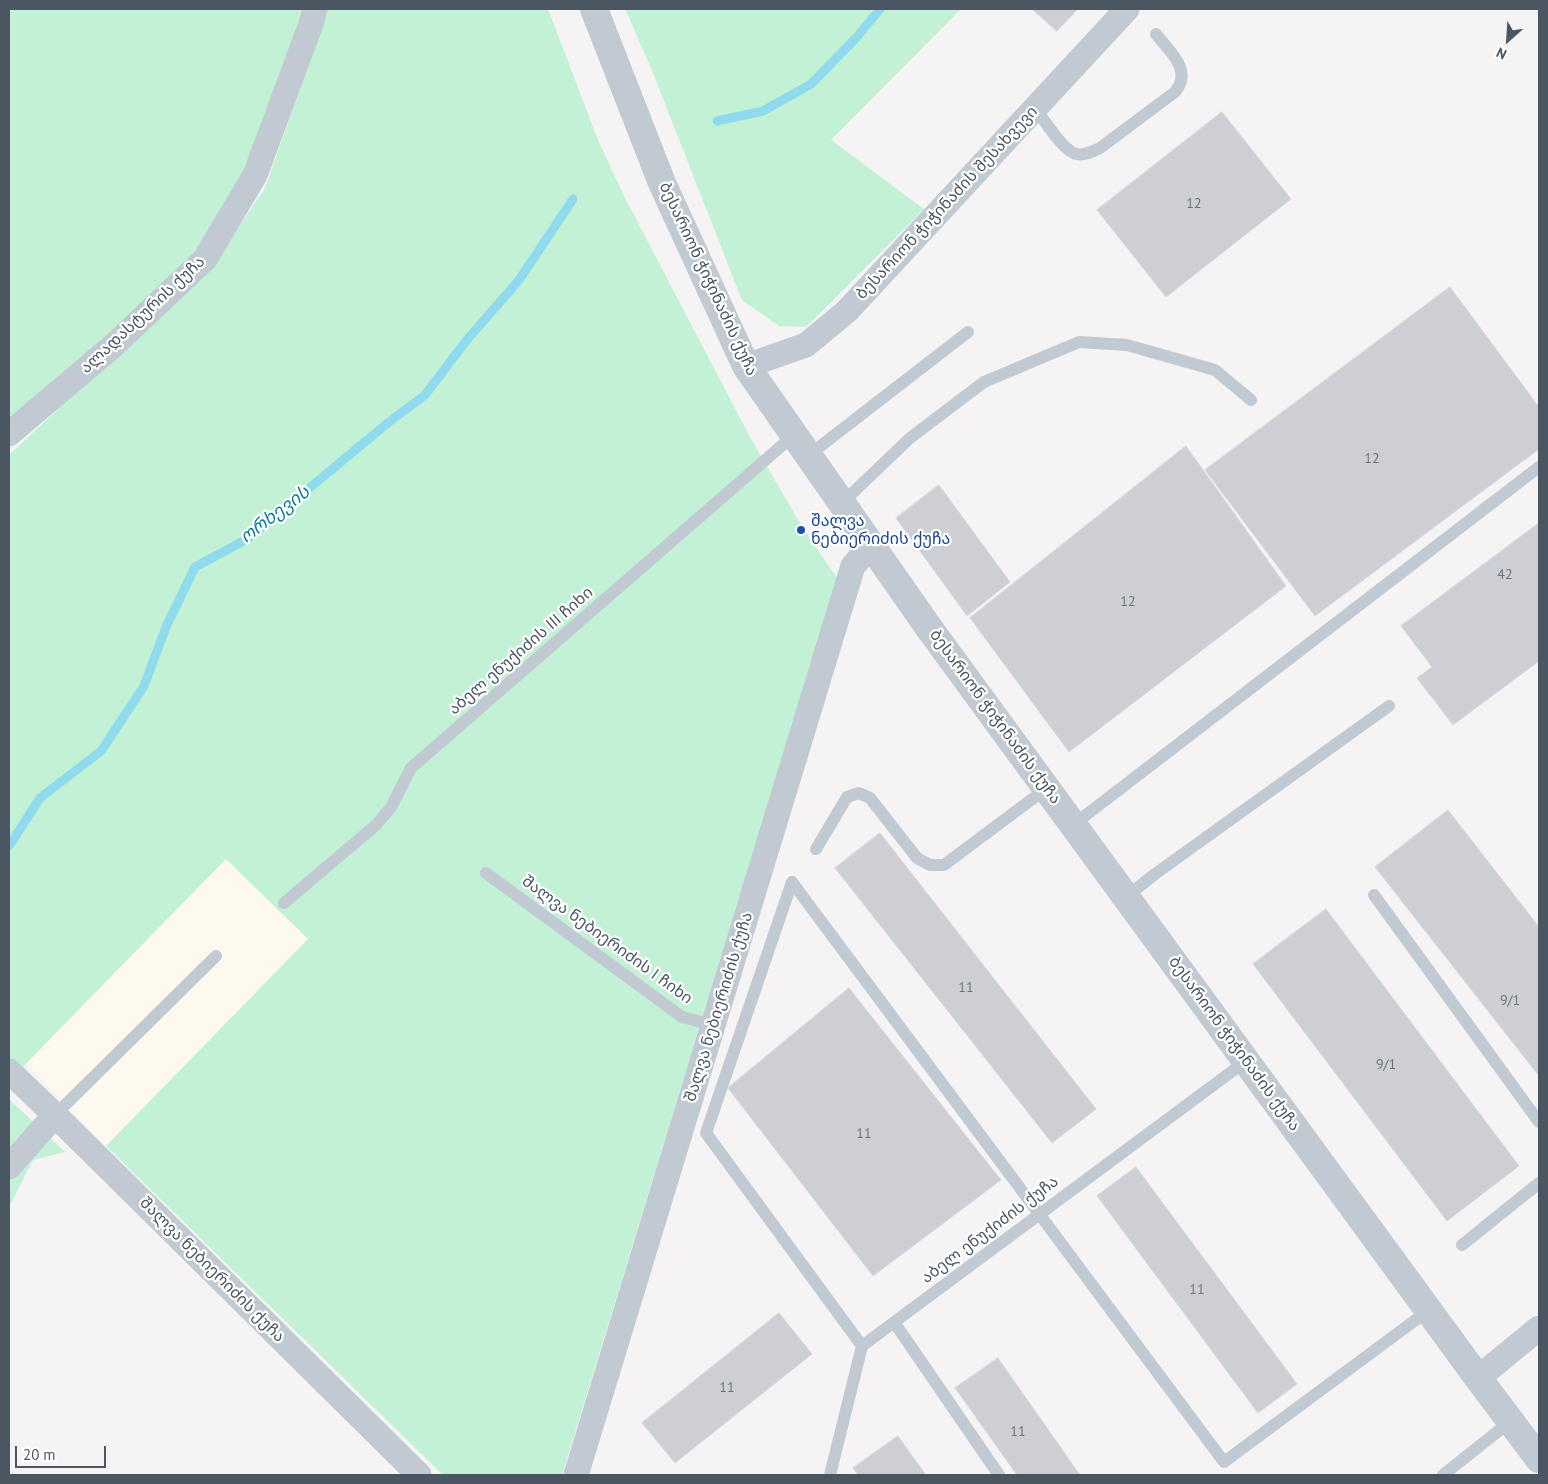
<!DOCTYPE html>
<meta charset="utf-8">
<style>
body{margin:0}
#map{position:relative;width:1548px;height:1484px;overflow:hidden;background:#f5f3f3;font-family:"PT Sans",sans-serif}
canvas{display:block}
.frame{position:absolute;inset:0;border:10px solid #4a5661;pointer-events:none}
.north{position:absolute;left:1483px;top:15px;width:50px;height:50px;-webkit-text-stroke:4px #fff;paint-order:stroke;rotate:206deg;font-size:14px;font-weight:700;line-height:20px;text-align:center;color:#4a5661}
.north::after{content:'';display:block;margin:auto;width:18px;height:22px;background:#4a5661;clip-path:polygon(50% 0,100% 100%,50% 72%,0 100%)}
.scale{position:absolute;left:15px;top:1446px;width:91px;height:22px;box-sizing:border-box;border:2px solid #4a5661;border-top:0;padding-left:6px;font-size:15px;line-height:18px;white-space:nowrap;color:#4a5661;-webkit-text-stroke:4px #fff;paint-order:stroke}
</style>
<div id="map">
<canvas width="1548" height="1484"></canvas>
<div class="frame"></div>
<div class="north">N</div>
<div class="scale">20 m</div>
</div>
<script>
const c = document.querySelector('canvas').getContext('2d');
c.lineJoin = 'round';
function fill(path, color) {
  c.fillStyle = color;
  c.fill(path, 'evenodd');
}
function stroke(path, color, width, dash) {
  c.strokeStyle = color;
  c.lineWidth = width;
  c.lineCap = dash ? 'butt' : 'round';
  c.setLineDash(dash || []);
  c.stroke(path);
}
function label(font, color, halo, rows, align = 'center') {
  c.font = font + ' "PT Sans","Noto Sans Georgian",sans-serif';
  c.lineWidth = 4.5;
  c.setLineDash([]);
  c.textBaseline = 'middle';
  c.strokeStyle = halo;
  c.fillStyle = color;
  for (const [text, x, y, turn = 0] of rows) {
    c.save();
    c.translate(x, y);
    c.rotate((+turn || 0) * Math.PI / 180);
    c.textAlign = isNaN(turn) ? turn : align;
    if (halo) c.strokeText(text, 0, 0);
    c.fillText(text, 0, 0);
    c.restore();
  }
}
const commercial = new Path2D(`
 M 226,859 L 308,939 L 106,1146 L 25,1063 Z`);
const green = new Path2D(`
 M 9,9 L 305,9 L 251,172 L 203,255 L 9,424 Z
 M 325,9 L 548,9 L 598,140 L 624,196 L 751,439 L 801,525 L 837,578 L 562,1475 L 443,1475 L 106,1146 L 308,939 L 226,859 L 9,1081 L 9,455 L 213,265 L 265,188 L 318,38 Z
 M 625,9 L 961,9 L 831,140 L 924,209 L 806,327 L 779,326 L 742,300 L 649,63 Z
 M 9,1099 L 65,1152 L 33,1160 L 9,1207 Z`);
const stream = new Path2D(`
 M 717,121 L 763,111 L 811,84 L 856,38 L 880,9
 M 9,846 L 40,798 L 101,751 L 144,686 L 166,627 L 195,567 L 249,538 L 389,422 L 425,395 L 466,341 L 519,280 L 573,199`);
const building = new Path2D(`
 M 1032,9 L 1078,9 L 1057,31 Z
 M 1222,112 L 1291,199 L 1166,297 L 1097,210 Z
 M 1450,287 L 1539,407 L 1539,449 L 1315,616 L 1205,470 Z
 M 1186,446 L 1286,586 L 1069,752 L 970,618 Z
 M 939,485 L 1010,582 L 967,616 L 896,518 Z
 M 1539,523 L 1539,661 L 1453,725 L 1417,678 L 1432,667 L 1401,626 Z
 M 1448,810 L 1539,927 L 1539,1076 L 1375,867 Z
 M 880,833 L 1096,1109 L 1052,1143 L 835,868 Z
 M 1326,909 L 1519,1166 L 1447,1221 L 1253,964 Z
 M 849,988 L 1001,1180 L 873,1276 L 728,1088 Z
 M 1136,1167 L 1297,1384 L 1258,1413 L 1097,1196 Z
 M 779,1313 L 812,1354 L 675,1463 L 642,1423 Z
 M 998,1358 L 1080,1475 L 1017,1475 L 955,1388 Z
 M 898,1436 L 926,1475 L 858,1475 L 853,1468 Z`);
const service = new Path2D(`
 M 1035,108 C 1044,119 1063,152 1077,154 C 1085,156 1093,151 1100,148 L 1175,92 C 1193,70 1170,52 1156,34
 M 809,455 L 968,332
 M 842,503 L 910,438 L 984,382 L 1079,342 L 1127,345 L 1215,370 L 1251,400
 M 1073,825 L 1539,467
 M 816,849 L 847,797 L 859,793 L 870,798 L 917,858 L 930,865 L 944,865 L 1047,788
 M 486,873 L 682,1017 L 714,1025
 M 792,882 L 1224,1462 L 1429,1310
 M 792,882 L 706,1133 L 862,1346
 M 1374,895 L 1539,1122
 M 1126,897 L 1155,874 L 1389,706
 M 284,903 L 376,825 L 391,807 L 411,768 L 794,435
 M 55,1115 L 216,956
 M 1462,1245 L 1539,1183
 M 894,1322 L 999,1475
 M 830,1475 L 862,1346 L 1246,1061
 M 1443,1475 L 1511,1421`);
const minor = new Path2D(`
 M 746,366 L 806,345 L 847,311 L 1127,9
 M 9,434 L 113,346 L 205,259 L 255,175 L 312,21 L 315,9
 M 9,1071 L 55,1115
 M 9,1167 L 55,1115 L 419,1475
 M 1478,1378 L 1539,1328
 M 576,1475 L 853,566 L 871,545`);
const tertiary = new Path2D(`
 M 594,9 L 662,183 L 746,366 L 929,628 L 1478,1378 L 1539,1459`);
const markers = [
 [801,530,5,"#1a4fb4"]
];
const numberNames = [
 ["12",1194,204],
 ["12",1372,459],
 ["42",1505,575],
 ["12",1128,602],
 ["11",966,988],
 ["9/1",1510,1001],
 ["9/1",1386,1065],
 ["11",864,1134],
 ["11",1197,1290],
 ["11",727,1388],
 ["11",1018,1432]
];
const streetNames = [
 ["ბესარიონ ჭიჭინაძის შესახვევი",947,203,-47],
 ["ბესარიონ ჭიჭინაძის ქუჩა",708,279,65],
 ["ალადასტურის ქუჩა",143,315,-43],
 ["აბელ ენუქიძის III ჩიხი",521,651,-41],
 ["ბესარიონ ჭიჭინაძის ქუჩა",995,717,54],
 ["შალვა ნებიერიძის I ჩიხი",607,940,36],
 ["შალვა ნებიერიძის ქუჩა",719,1007,-73],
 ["ბესარიონ ჭიჭინაძის ქუჩა",1234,1044,54],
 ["აბელ ენუქიძის ქუჩა",990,1230,-37],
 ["შალვა ნებიერიძის ქუჩა",212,1270,45]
];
const transitNames = [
 ["შალვა",811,521],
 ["ნებიერიძის ქუჩა",811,539]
];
const waterNames = [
 ["ორხევის",275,515,-37]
];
fill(commercial, '#fdf9ef');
fill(green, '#c3f1d5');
stroke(stream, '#90daee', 9);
fill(building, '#cdcfd5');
stroke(building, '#d7d9de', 1);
stroke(service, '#c1cad2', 12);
stroke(minor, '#c1cad2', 25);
stroke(tertiary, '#c1cad2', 28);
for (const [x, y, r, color] of markers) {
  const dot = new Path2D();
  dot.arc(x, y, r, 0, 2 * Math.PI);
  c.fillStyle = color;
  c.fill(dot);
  stroke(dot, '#fff', 2);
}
label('14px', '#6b747e', null, numberNames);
label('16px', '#4a5661', '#fff', streetNames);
label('16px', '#164399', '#fff', transitNames, 'left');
label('italic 18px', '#0c7c9b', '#fff', waterNames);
</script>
